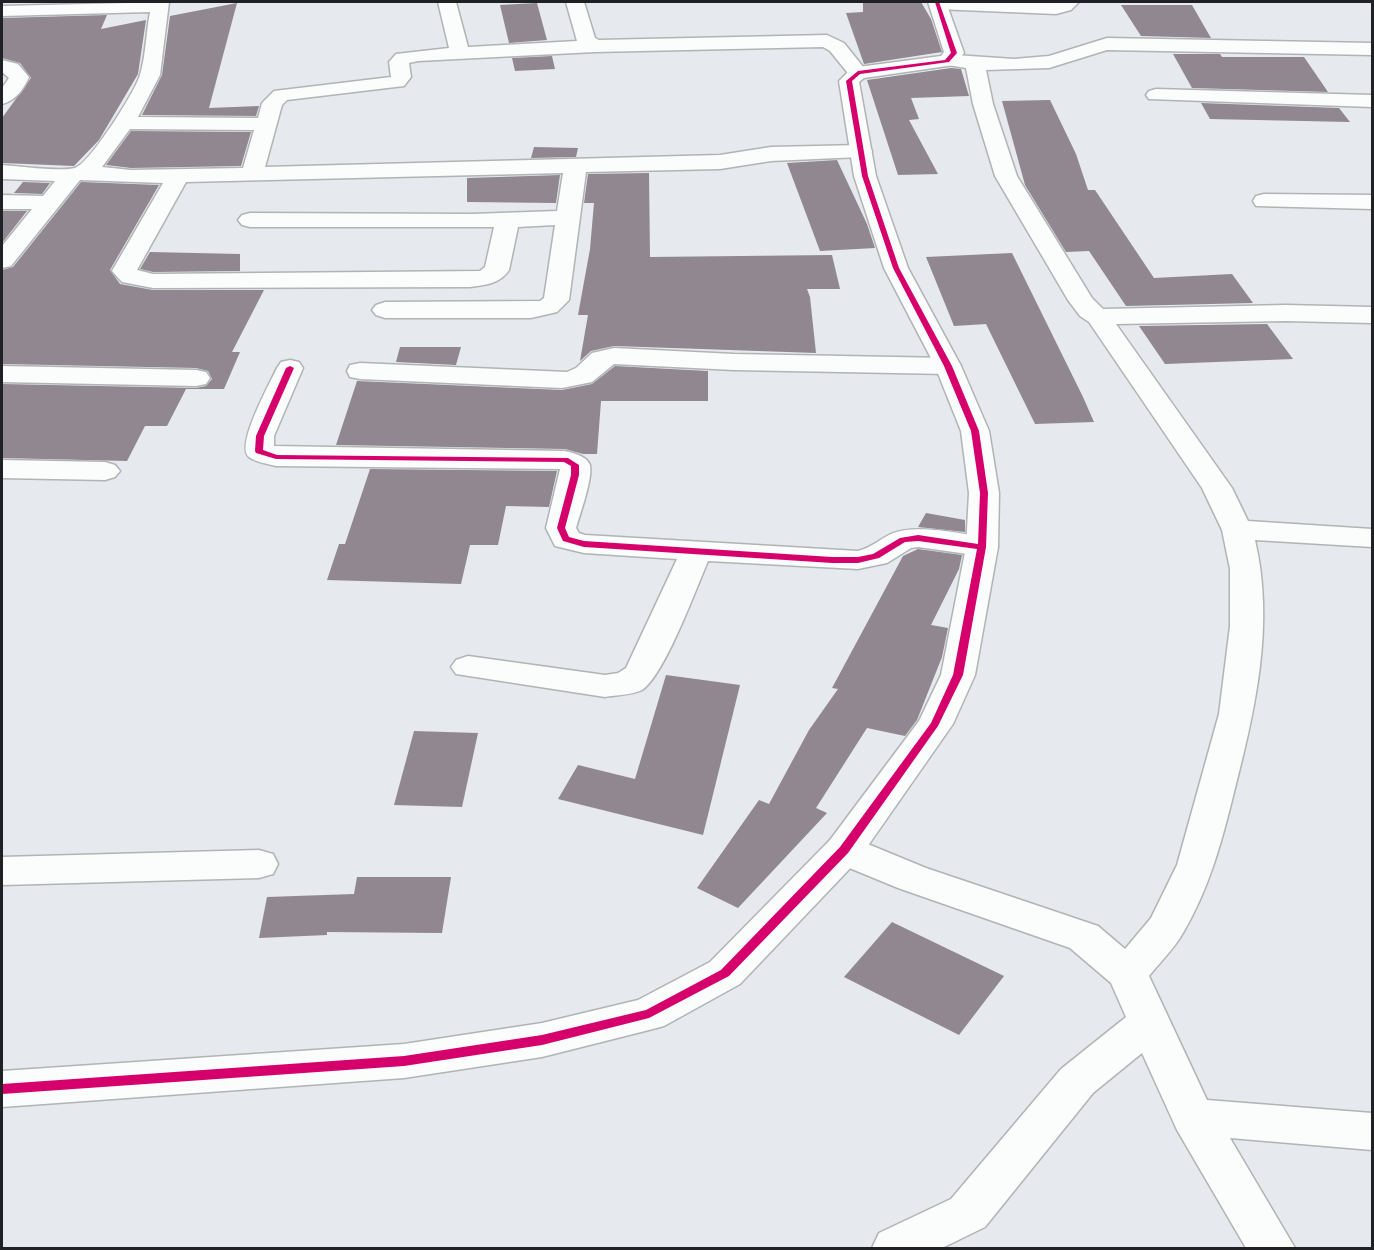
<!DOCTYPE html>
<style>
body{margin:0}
#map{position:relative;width:1374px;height:1250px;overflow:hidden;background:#e6e9ed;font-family:"DM Sans",sans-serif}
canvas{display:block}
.frame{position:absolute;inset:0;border:3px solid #1f2124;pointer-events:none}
</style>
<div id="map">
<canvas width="1374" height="1250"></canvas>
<div class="frame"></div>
</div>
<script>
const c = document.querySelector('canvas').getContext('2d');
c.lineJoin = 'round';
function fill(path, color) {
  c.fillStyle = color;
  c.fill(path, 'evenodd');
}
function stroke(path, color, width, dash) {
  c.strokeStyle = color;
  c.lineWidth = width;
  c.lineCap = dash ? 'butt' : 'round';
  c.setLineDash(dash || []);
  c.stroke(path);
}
const building = new Path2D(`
 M 863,2 L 921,2 L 931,19 L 942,52 L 864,64 L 846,13 L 863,12 Z
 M 237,3 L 209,108 L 259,106 L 256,116 L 142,115 L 162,75 L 170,16 Z
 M 537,3 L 547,40 L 509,43 L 500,5 Z
 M 1121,5 L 1192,5 L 1211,38 L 1141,36 Z
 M 107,15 L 101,29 L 146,20 L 138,74 L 99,140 L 74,166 L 2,163 L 2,118 L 31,78 L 20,63 L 2,58 L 2,18 Z
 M 1173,54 L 1220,54 L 1222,57 L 1304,57 L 1328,92 L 1192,88 Z
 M 552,56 L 555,69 L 515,71 L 512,58 Z
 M 951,68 L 961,69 L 969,96 L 911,98 L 919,119 L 909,120 L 938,174 L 898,175 L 867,80 Z
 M 1050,100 L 1076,154 L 1088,190 L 1095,190 L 1154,278 L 1232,274 L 1253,303 L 1126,306 L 1089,251 L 1066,252 L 1025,185 L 1002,101 Z
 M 1201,103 L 1339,108 L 1350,122 L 1210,119 Z
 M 131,131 L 251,132 L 241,166 L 131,168 L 106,165 Z
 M 534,147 L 578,148 L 576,157 L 531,158 Z
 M 837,160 L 867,224 L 875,248 L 820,251 L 787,163 Z
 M 649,173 L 650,257 L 832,255 L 840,289 L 807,289 L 810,297 L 816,353 L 614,346 L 591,351 L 580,361 L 588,315 L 578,315 L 590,249 L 594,203 L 584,203 L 588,174 Z
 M 560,175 L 556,203 L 467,202 L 467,178 Z
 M 23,182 L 50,183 L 42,194 L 14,193 Z
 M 81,182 L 159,185 L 110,270 L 120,284 L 153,290 L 264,290 L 232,352 L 240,352 L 224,389 L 186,389 L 167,426 L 145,426 L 127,461 L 2,458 L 2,384 L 196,388 L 206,386 L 212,379 L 208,371 L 196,368 L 2,364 L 2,270 L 13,267 Z
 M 2,211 L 27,211 L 2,243 Z
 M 150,252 L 240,254 L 240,271 L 153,272 L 140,269 Z
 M 1012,253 L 1083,397 L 1094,422 L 1035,424 L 986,324 L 954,326 L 926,257 Z
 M 1267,324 L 1293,359 L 1165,364 L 1139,326 Z
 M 400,347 L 461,347 L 456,365 L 396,362 Z
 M 615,366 L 708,371 L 708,401 L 601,401 L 597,454 L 583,454 L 565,449 L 336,445 L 357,381 L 562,390 L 592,384 Z
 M 370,469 L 557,471 L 549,507 L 506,506 L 498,545 L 470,545 L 461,584 L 327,580 L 339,544 L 345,544 Z
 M 926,513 L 965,520 L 965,532 L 918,527 Z
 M 918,549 L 962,555 L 959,569 L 931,625 L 948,628 L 942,657 L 917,720 L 905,736 L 867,728 L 816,808 L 827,813 L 738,908 L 697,888 L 759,800 L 769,804 L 809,730 L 838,689 L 832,688 L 903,556 Z
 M 666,675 L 740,685 L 703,835 L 558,799 L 578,765 L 635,779 Z
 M 414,731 L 478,733 L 462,807 L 394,805 Z
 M 357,877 L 451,877 L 442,933 L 327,932 L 327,935 L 259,938 L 267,897 L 354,894 Z
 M 892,922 L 1004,976 L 959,1035 L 844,977 Z`);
const street = new Path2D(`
 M 169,2 L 160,75 L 138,117 L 258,118 L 262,103 L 274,91 L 391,77 L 389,62 L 396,54 L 449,48 L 438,2 L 456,2 L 468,47 L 577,41 L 566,2 L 584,2 L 595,38 L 599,40 L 827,35 L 844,43 L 868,73 L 865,77 L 851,77 L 830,51 L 823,47 L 595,52 L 418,61 L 409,63 L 411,77 L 404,86 L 287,100 L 282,105 L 265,167 L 720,155 L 771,147 L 861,145 L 869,146 L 872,151 L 869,156 L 861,157 L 771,161 L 720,169 L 586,172 L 569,300 L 557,312 L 531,318 L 385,318 L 376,315 L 372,310 L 376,305 L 385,302 L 540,301 L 544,298 L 555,225 L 518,227 L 509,270 C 500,284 485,285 469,287 L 153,288 L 122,282 L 112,271 L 163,183 L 80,180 L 11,266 L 2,268 L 2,246 L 32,209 L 2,209 L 2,195 L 43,196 L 55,181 L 2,179 L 2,165 C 18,166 61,172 75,168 C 90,163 135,92 140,75 C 146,55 146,32 150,12 L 2,16 L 2,6 ZM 130,129 L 254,130 L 243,168 L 131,170 L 102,167 ZM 563,173 L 557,211 L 472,214 L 250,213 L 242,215 L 238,220 L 242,225 L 250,227 L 494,227 L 485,267 L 480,271 L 153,274 L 137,270 L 186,182 Z
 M 930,2 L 1079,2 L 1071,10 L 1056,14 L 937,9 L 931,8 Z
 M 1107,38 L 1372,43 L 1372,55 L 1107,50 L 1049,68 L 986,70 L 993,104 L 1017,176 L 1092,298 L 1103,309 L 1286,305 L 1372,307 L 1372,323 L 1286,321 L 1116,324 L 1232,488 L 1248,521 L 1372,529 L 1372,547 L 1255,540 C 1275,624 1255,711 1234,792 C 1222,841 1209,889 1183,933 C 1174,949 1160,962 1149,976 L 1207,1100 L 1372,1113 L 1372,1150 L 1230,1138 L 1295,1248 L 1246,1248 L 1177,1130 L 1142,1053 L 1093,1093 L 985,1227 L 942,1248 L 872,1248 L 879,1233 L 951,1199 L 1061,1069 L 1126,1017 L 1111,983 L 1070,948 L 898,888 L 830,860 L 825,850 L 830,840 L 844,837 L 858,840 L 926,868 L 1098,926 L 1125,949 L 1151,918 L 1177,865 L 1219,714 L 1230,626 L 1230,569 L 1222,530 L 1202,488 L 1089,322 L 1080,316 L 1068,300 L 995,176 L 973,104 L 966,68 L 948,65 L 945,61 L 955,55 L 1014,59 L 1049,56 Z
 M 2,60 L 18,64 L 29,77 C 24,89 15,101 2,104 L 2,88 L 9,78 L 2,72 Z
 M 1156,89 L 1372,95 L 1372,107 L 1149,99 L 1146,95 L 1149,91 Z
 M 1264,194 L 1372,195 L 1372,209 L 1256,206 L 1253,201 L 1256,196 Z
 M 614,348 L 734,354 L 948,358 L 957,360 L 961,366 L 957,372 L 948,374 L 734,370 L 614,364 L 592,382 L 562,388 L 360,379 L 350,377 L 347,371 L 350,365 L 360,363 L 567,372 L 576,368 L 592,353 Z
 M 290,360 L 299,362 L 303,368 L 274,436 L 274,446 L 565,451 C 573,453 587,456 590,465 C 593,478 580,514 576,528 L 579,533 L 585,535 L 858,551 C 871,548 880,539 891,534 C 916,523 967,534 993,540 L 998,547 L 993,554 L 982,556 L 918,547 L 911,548 L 887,563 L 858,569 L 708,561 C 696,589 664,676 642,690 C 631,695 617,695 605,697 L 456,674 L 451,667 L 456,660 L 468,656 L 605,675 L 618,673 L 626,668 L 677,559 L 584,553 L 555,546 L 546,528 L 560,469 L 276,466 C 268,464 255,462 249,457 C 235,446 270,383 277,368 L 281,362 Z
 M 2,366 L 196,370 L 206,372 L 210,378 L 206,384 L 196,386 L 2,382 Z
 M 2,460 L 105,462 L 115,465 L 120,471 L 115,477 L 105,480 L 2,478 Z
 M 259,850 L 273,854 L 278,864 L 273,874 L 259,878 L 2,885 L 2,857 Z`);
const secondary = new Path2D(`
 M 928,2 L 946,2 L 964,53 L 954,65 L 864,78 L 859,82 L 876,176 L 908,268 L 961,366 L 989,431 L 999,493 L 998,547 L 975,675 L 953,724 L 858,860 L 740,984 L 664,1026 L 649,1030 L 542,1057 L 404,1078 L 2,1107 L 2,1071 L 404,1044 L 542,1023 L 638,1000 L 710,962 L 830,840 L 919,721 L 941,675 L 966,547 L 969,493 L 961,431 L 935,366 L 884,268 L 854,176 L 839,81 L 851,69 L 858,67 L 941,56 L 944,52 Z`);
const cycleway = new Path2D(`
 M 935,2 L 939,2 L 957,53 L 949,62 L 860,74 L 852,81 L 868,176 L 899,268 L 952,366 L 979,431 L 988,493 L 986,547 L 963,675 L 938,726 L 848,853 L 729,976 L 649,1018 L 542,1045 L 404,1066 L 2,1094 L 2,1084 L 404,1056 L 542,1035 L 646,1010 L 721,970 L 840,847 L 931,723 L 953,675 L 977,549 L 918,541 L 905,542 L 879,558 L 858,563 L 832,563 L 584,547 L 563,541 L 557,528 L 571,475 L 571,466 L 564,462 L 276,459 L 256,453 L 255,451 L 256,436 L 286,368 L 290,366 L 294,368 L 264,436 L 263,450 L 277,455 L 568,458 L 579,465 L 579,475 L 565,528 L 569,537 L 584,541 L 832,557 L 858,557 L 873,554 L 900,538 L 918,535 L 978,544 L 980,493 L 971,431 L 944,366 L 893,268 L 862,176 L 846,81 L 858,71 L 945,60 L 951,53 Z`);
fill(building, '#908790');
stroke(street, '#b1b3b5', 3);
stroke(secondary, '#b1b3b5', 3);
fill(street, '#fbfcfc');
fill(secondary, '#fbfcfc');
fill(cycleway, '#d6006c');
</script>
